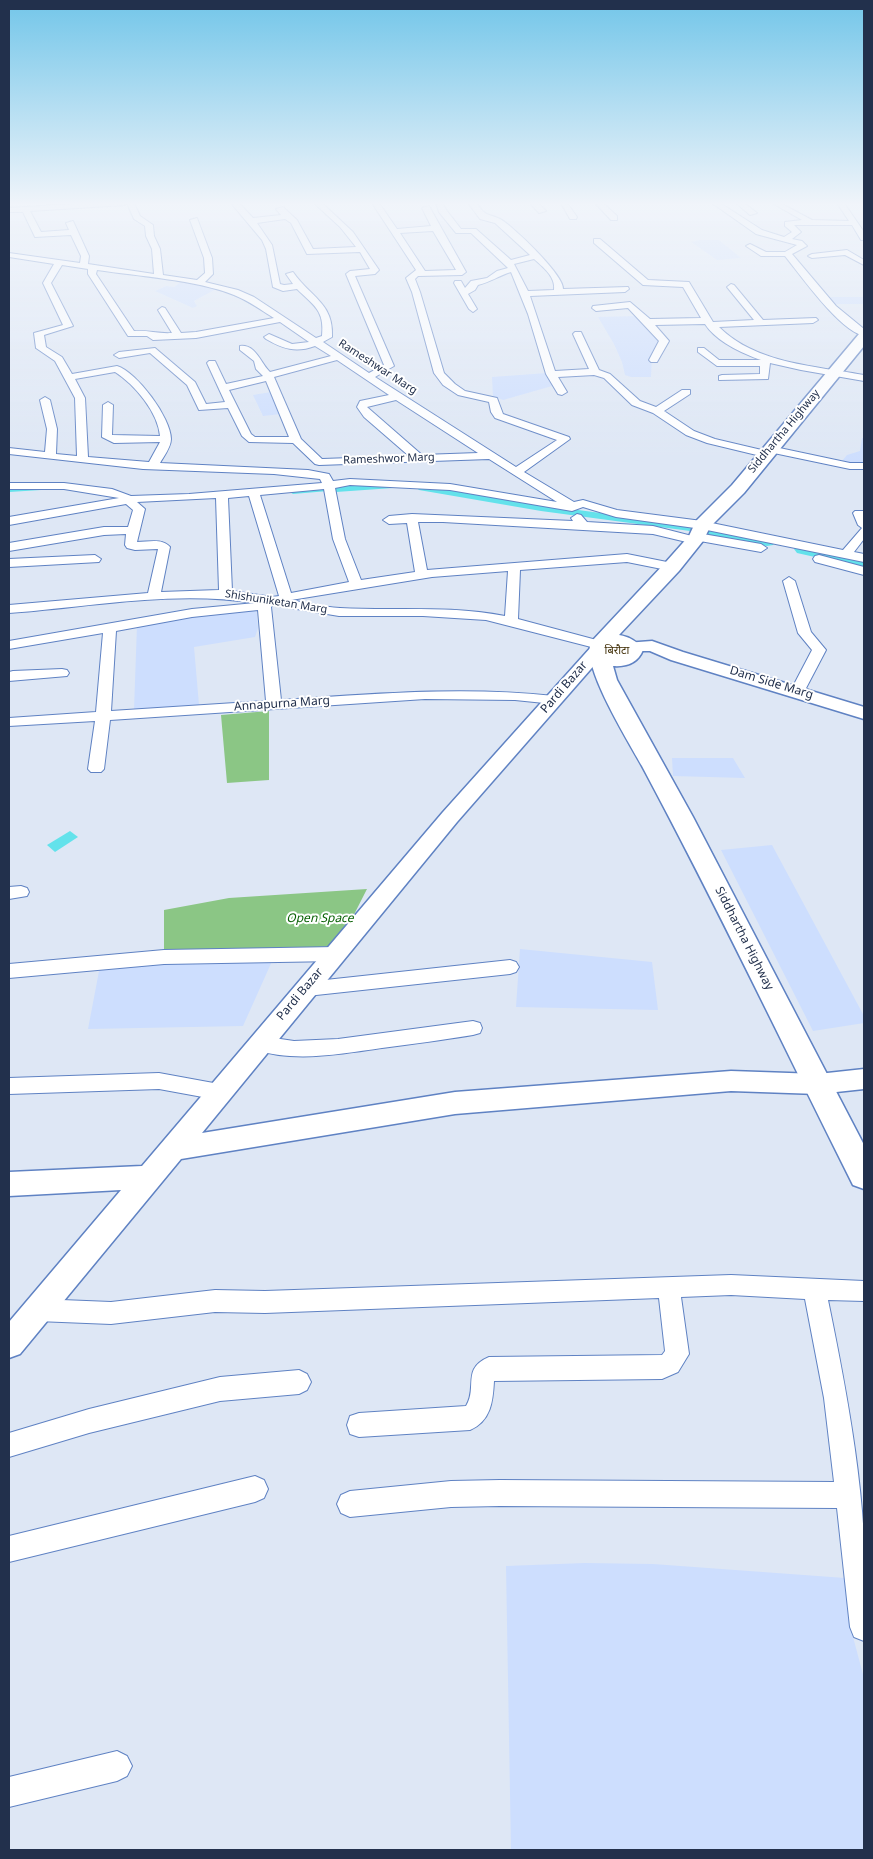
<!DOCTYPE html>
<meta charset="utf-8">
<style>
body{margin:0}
#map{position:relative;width:873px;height:1859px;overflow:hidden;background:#dee7f5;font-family:Georgia,serif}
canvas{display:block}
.frame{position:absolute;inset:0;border:10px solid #22304c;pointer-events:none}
</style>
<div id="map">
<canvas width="873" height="1859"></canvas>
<div class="frame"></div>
</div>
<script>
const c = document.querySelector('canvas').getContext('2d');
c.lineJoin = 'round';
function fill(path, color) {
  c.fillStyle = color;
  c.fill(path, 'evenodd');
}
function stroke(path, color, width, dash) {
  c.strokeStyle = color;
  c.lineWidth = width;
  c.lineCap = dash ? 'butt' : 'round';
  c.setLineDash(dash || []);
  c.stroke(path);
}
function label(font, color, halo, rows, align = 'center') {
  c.font = font + ' Georgia,"Noto Sans Devanagari",serif';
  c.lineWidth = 4;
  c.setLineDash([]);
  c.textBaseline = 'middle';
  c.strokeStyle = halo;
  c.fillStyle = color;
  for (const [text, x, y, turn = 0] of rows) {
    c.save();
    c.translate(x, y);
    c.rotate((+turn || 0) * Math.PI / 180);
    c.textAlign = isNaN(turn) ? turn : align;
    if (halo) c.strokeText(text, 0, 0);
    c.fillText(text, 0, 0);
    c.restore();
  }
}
const built = new Path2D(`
 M 699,240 L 719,240 L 741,258 L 717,260 L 691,242 Z
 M 181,282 L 216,289 L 194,301 L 197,306 L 193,308 L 155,291 L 166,286 L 174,287 Z
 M 830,297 L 864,297 L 864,304 L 834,304 Z
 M 640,316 L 662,343 L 652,356 L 651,377 L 631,377 L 625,375 L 622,362 L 614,344 L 598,317 Z
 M 547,373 L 552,386 L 503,400 L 493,396 L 492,377 Z
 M 271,392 L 281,414 L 263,416 L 253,395 Z
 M 862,438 L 864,438 L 864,464 L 849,463 L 842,461 L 847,455 L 860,451 Z
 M 256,605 L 258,628 L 255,637 L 194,647 L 199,705 L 134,710 L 137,625 Z
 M 672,758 L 733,758 L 745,778 L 673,776 Z
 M 772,845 L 864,1016 L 864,1023 L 813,1031 L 721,850 Z
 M 520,949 L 652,962 L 658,1010 L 516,1007 Z
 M 273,959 L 243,1026 L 88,1029 L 100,966 Z
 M 585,1563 L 653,1564 L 845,1578 L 853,1637 L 864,1678 L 864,1850 L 511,1850 L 506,1566 Z`);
const green = new Path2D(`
 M 269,711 L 269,780 L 227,783 L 221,715 Z
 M 367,889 L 338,946 L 164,955 L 164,910 L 229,898 Z`);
const water = new Path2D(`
 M 70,831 L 78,837 L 55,852 L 47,845 Z`);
const stream = new Path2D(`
 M 346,484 L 359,487`);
const canal = new Path2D(`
 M 390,483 L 395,486 L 393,488 L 336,492 L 331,489 L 336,486 Z
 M 38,485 L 43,488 L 41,490 L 9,492 L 9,486 Z
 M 422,485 L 438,486 L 541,505 L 690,525 L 695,528 L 690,531 L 541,511 L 419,490 L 417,488 Z
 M 325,486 L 328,487 L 328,491 L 293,494 L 288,491 L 293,488 Z`);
const river = new Path2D(`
 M 707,526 L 773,537 L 776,541 L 773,545 L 767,546 L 701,535 L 698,531 L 701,527 Z
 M 803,544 L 864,558 L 864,568 L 797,553 L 794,549 L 797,545 Z`);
const minor = new Path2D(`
 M 89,203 L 134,203 L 140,216 L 153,225 L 154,236 L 160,249 L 163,275 L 197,280 L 205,273 L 204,258 L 190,220 L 197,218 L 212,258 L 213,274 L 205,282 L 238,290 L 254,297 L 316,338 L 322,336 C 325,310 313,305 297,289 L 283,291 L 273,287 L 266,249 L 262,240 L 231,203 L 239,203 L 253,218 L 281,215 L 276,209 L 283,207 L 297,220 L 313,249 L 356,247 L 340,227 L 314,203 L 322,203 L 353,232 L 379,270 L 375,274 L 355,276 L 394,366 L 375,377 L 516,467 L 557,440 L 495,418 L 491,412 L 489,402 L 458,395 L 443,385 L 434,373 L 412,292 L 406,278 L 416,270 L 372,203 L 379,203 L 397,229 L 431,226 L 422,208 L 429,206 L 466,272 L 462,275 L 418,276 L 415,279 L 420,292 L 444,373 L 455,384 L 465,391 L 497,398 L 503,414 L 569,437 L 570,439 L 524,472 L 574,502 L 583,500 L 617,510 L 702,521 L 843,550 L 862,528 L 858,525 L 853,513 L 855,511 L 863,511 L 864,539 L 854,552 L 864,554 L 864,562 L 702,529 L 616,517 L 583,507 L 572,511 L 450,490 L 350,485 L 335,488 L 345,539 L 361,580 L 415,572 L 407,523 L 389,524 L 383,520 L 389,516 L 412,514 L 573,521 L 571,518 L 577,514 L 581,515 L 587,522 L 653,526 L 692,536 L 697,533 L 761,544 L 767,548 L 761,552 L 700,541 L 695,544 L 653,534 L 443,522 L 418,522 L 427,570 L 627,554 L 672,563 L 678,567 L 672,571 L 627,562 L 520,570 L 518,619 L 604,642 L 606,645 L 599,649 L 486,620 L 423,616 L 339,616 L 273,605 L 271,607 L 281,700 C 372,694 463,686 554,696 L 559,697 L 561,700 L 559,703 L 554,704 L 515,700 L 425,699 L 110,720 L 104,769 L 101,772 L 91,772 L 88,769 L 95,721 L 9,726 L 9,718 L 96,712 L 103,633 L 9,649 L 9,641 L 192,609 L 255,603 C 174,590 90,607 9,613 L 9,605 L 148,593 L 158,549 L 135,550 L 127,548 L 125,545 L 126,534 L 104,535 L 9,551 L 9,543 L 104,527 L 128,527 L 133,510 L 126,504 L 9,525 L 9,517 L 119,498 L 64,489 L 9,489 L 9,483 L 64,483 L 112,489 L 131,496 L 189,494 L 322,483 L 320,479 L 274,474 L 143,469 L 9,454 L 9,448 L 45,452 L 47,429 L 40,400 L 45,397 L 50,400 L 57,429 L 56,454 L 77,456 L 75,398 L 55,361 L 36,348 L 34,333 L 63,325 L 43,283 L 54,264 L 9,257 L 9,253 L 80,263 L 81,256 L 71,235 L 35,237 L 23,212 L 9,212 L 9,208 ZM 127,203 L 134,219 L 145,226 L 146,236 L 152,249 L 154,274 L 88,264 L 89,256 L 73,221 L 66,223 L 69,230 L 41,232 L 30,211 L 124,205 ZM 285,219 L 291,223 L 307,254 L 360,252 L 370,269 L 350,271 L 346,274 L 384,365 L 369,373 L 323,342 L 332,337 C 334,303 310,297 293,272 L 286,274 L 293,284 L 284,285 L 280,284 L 272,245 L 257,223 ZM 433,231 L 456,270 L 425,271 L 400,233 ZM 62,265 L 88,269 L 88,274 L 128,336 L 147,336 L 153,340 L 196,338 L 280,322 L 309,342 L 292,344 L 269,334 L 264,337 L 266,339 C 283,349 296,353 315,346 L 331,356 L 270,372 C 261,364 256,344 240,346 L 240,350 L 254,361 L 256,369 L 263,376 L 226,384 L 215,361 L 209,361 L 207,363 L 225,402 L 206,404 L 195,382 L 155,348 L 119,352 L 114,355 L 119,358 L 150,353 L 187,385 L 199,410 L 228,408 L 242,436 L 249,442 L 293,443 L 315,464 L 319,465 L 489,459 L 557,502 L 450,484 L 350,479 L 333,481 L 329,474 L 308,470 L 160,463 C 164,456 171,447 171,439 C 171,418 137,372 117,366 L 72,374 L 62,357 L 46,347 L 44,335 L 73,326 L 51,283 ZM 97,270 C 137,276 197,280 234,295 C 249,301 261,310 274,318 L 196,332 L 181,333 L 165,308 L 162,307 L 158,310 L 172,333 C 158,334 148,330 134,331 L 96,274 ZM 337,360 L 389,395 L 360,401 L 357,407 L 364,417 L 409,456 L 322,459 L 301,439 L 274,377 ZM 115,372 C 135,385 158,412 160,436 L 112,435 L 113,405 L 108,402 L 103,405 L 102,437 L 114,443 L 160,442 L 149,462 L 88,457 L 85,398 L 75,379 ZM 266,381 L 289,437 L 255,437 L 251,434 L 229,390 ZM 396,400 L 478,453 L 422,455 L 367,407 ZM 324,489 L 333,539 L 349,582 L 291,593 L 260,495 ZM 249,496 L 279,596 L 272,597 L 232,591 L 228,498 ZM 216,498 L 219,590 L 161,592 L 170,547 C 162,538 149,542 137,542 L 145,509 L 137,502 ZM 508,571 L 505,616 C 450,605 395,611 340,608 C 324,607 307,603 291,600 L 432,577 ZM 258,610 L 266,701 L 111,711 L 116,631 L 192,617 Z
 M 436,203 L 442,203 L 447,211 L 461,229 L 476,229 L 511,260 L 530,255 L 495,223 L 480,219 L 468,203 L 476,203 C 488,218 485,212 500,219 C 512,225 565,276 563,289 L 628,287 L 629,289 L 625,292 L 530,296 L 555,371 L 589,369 L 573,334 L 575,332 L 581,332 L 599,370 L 610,374 L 640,401 L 656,407 L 682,390 L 690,390 L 690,394 L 664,411 L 694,431 L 715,439 L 766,451 L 766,447 L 770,446 L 850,463 L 864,463 L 864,469 L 850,469 L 769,452 L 769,456 L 765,457 L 707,443 L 686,435 L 653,413 L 632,405 L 604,378 L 594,375 L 558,377 L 567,392 L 562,395 L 558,394 L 546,374 L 528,314 L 511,272 C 498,276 491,282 478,285 L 475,290 L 468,294 L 477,309 L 473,312 L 469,309 L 454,283 L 455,281 L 461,281 L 465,288 L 471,281 L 487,278 L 497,271 L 508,268 L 471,233 L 456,233 L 439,212 ZM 534,259 C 543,267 556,277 554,290 L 528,291 L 514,264 Z
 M 530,203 L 538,203 L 546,211 L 539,213 Z
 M 561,203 L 567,203 L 577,217 L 576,219 L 570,219 Z
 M 595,203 L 603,203 L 617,216 L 617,220 L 611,220 Z
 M 712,203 L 720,203 L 762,230 L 784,237 L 792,232 L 785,226 L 785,222 L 802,220 L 772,203 L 780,203 L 812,220 L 849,221 L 837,203 L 844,203 L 864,232 L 864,240 L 861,240 L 852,225 L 794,225 L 801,232 L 792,239 L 802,241 L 807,246 L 792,254 L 836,306 L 864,329 L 864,336 C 839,330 802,277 785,256 L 761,256 L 746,246 L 750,244 L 766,252 L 785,252 L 797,245 L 756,234 Z
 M 736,203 L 744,203 L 757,213 L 750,215 Z
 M 594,239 L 600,239 L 648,280 L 689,282 L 713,322 L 754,320 L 727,287 L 731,284 L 734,285 L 763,320 L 816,318 L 818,320 L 813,323 L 719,327 C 756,364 816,366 864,375 L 864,381 L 801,370 L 770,363 L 768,379 L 719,380 L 719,376 L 722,375 L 760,374 L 760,366 L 717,366 L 698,352 L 698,348 L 704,348 L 719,360 L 761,360 C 741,353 716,341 705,324 L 655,325 L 669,341 L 657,362 L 651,362 L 649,360 L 659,341 L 628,308 L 596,311 L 592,308 L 593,306 L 630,302 L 650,319 L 701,318 L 683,287 L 643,285 L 594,243 Z
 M 847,250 L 864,260 L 864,265 L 845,255 L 812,258 L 808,256 L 812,254 Z
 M 95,555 L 101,559 L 99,562 L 9,567 L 9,559 Z
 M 819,555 L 864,567 L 864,575 L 815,562 L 813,559 L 815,556 Z
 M 789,577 L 795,581 L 811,632 L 826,650 L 804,692 L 802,695 L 792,695 L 790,692 L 812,650 L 798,633 L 783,581 Z
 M 62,669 L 67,670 L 69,673 L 67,676 L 9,681 L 9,672 L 13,671 Z
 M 21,886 L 27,888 L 29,892 L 27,896 L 9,899 L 9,887 Z
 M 336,947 L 342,949 L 345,954 L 342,959 L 336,961 L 164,964 L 9,978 L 9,964 L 164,950 Z
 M 510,960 L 516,962 L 519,967 L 516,972 L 510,974 L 307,996 L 301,994 L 298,989 L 301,984 L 307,982 Z
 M 473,1021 L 480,1023 L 482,1028 L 480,1033 L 473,1035 C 443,1040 412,1044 382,1048 C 340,1054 294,1063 253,1049 L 250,1044 L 253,1039 L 260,1036 L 294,1041 L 338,1039 Z
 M 159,1073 L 219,1084 L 226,1086 L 229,1092 L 226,1098 L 219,1100 L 159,1089 L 9,1094 L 9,1078 Z
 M 731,1275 L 864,1281 L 864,1301 L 828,1300 C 851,1412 872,1526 864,1641 L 854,1637 L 850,1627 L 837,1508 L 500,1506 L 451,1507 L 350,1517 L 341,1513 L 337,1504 L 341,1495 L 350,1491 L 451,1481 L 500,1480 L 834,1482 L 824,1398 L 805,1299 L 731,1295 L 681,1297 L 689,1354 L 678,1372 L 662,1379 L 494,1381 C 493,1401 491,1421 470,1430 L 359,1437 L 350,1434 L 347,1425 L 350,1416 L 359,1413 L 466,1406 C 478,1387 461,1369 489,1357 L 662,1355 L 665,1351 L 659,1298 L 265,1313 L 215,1312 L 111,1324 L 37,1321 L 29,1318 L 26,1310 L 29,1302 L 37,1299 L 111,1302 L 215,1290 L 265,1291 Z
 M 299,1370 L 307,1374 L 311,1382 L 307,1390 L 299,1394 L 220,1401 L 89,1433 L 9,1457 L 9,1433 L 89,1409 L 220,1377 Z
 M 255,1476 L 264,1480 L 268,1489 L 264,1498 L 255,1502 L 9,1562 L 9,1536 Z
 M 117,1751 L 127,1756 L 132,1766 L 127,1776 L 117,1781 L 9,1807 L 9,1777 Z`);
const major = new Path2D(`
 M 652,641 L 683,652 L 864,707 L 864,719 L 671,660 L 650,651 L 625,651 L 622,647 L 625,643 Z
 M 598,645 L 604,646 L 607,650 L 604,654 L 457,822 L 202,1133 L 455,1092 L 731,1071 L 818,1074 L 864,1069 L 864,1089 L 818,1094 L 731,1091 L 455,1114 L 181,1159 L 20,1354 L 9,1358 L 9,1322 L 121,1190 L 9,1196 L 9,1172 L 142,1166 L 443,812 L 592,646 Z`);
const highway = new Path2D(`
 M 864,333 L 864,346 L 744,493 L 710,527 L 703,541 L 679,571 L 619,635 C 630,637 637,641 643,650 C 638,663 626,667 613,666 L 617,680 L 693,817 L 864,1145 L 864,1189 L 853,1185 C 783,1045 716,904 642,766 C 630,744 578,661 592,641 L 665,563 L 689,536 L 696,521 L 732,485 L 859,334 ZM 610,647 L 617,647 L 622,651 L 614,654 L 608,650 Z`);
const farStreetnames = [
 ["Rameshwar Marg",377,368,33],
 ["Siddhartha Highway",785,432,-50],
 ["Rameshwor Marg",389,460,-2],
 ["Shishuniketan Marg",276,603,9]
];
const farNeighbourhoodnames = [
 ["बिरौटा",617,652]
];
const streetNames = [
 ["Dam Side Marg",771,684,17],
 ["Pardi Bazar",565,688,-49],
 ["Annapurna Marg",282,705,-4],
 ["Siddhartha Highway",743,939,63],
 ["Pardi Bazar",301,995,-50]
];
const parkNames = [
 ["Open Space",320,920]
];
fill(built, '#cddefe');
fill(green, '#8bc685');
fill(water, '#63e2eb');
stroke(stream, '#63e2eb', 2.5);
fill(canal, '#63e2eb');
fill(river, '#63e2eb');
stroke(minor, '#5f82c3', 2);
stroke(major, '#5f82c3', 3);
stroke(highway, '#5f82c3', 3);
fill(minor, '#fff');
fill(major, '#fff');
fill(highway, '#fff');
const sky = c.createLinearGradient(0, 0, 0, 463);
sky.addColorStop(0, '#73c6e9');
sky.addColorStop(0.44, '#f0f4fa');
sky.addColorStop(1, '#f0f4fa00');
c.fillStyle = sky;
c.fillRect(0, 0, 873, 463);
label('11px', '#22304c', '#fff', farStreetnames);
label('11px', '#3e2b03', '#fff', farNeighbourhoodnames);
label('12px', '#22304c', '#fff', streetNames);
label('italic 12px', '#086104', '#fff', parkNames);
</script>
